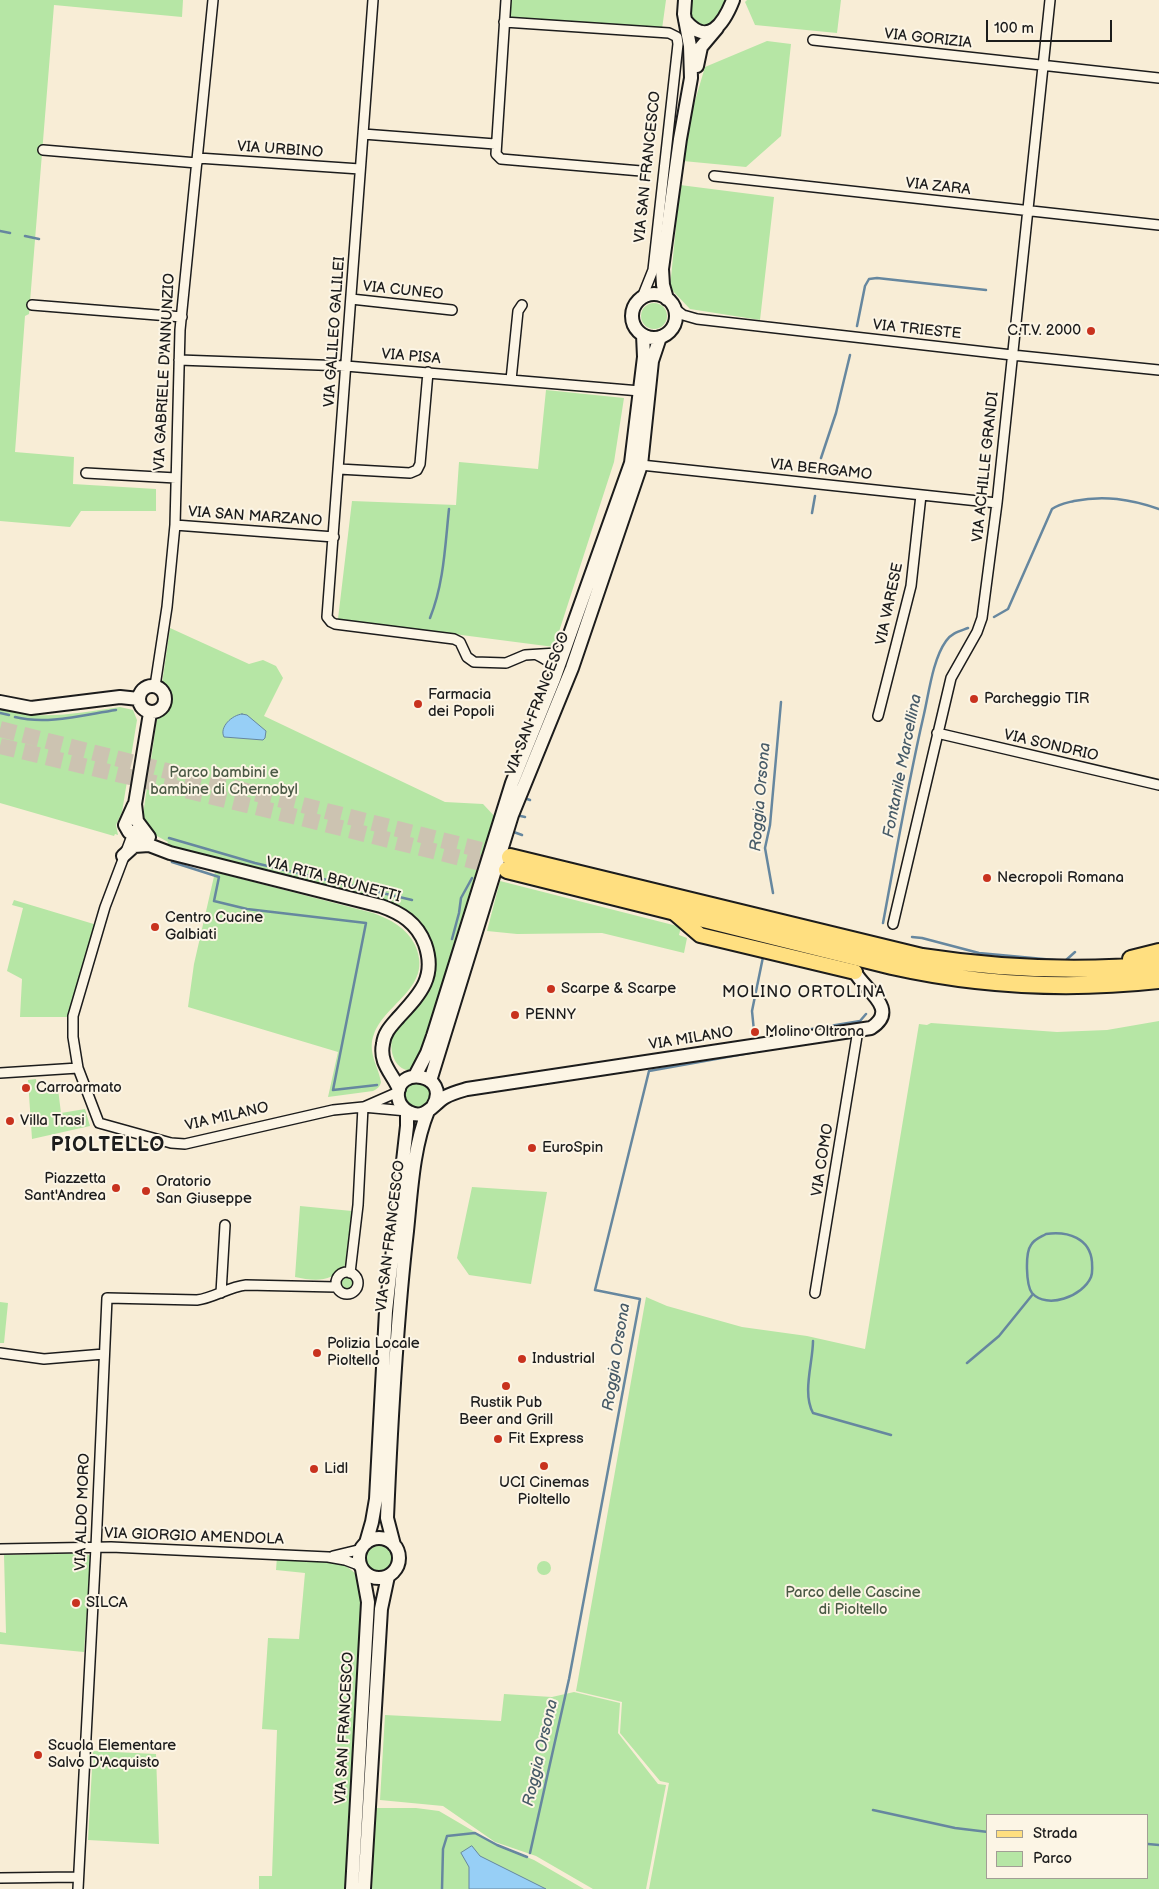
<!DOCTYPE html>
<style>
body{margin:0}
#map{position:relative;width:1159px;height:1889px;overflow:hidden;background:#f8edd6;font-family:"Balsamiq Sans",sans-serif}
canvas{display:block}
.legend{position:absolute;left:986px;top:1814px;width:162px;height:65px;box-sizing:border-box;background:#fcf5e5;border:1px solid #a29e95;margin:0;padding:6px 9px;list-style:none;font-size:15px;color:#1c1c1c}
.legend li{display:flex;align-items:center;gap:10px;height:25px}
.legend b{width:25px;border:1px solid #a29e95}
.scale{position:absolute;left:986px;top:20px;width:126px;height:22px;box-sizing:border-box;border:2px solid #1c1c1c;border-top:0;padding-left:6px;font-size:15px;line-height:18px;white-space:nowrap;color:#1c1c1c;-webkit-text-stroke:4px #fcf5e5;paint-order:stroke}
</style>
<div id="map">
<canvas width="1159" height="1889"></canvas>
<ul class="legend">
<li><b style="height:6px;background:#ffdf80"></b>Strada</li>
<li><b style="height:14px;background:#b6e6a5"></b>Parco</li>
</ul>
<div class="scale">100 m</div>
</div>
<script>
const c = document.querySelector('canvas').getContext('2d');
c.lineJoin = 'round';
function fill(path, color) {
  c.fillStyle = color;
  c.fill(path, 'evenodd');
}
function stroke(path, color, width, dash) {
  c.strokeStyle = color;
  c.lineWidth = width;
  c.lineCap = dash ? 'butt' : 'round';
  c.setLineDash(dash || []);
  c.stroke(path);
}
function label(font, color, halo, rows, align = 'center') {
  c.font = font + ' "Balsamiq Sans",sans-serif';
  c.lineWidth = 4;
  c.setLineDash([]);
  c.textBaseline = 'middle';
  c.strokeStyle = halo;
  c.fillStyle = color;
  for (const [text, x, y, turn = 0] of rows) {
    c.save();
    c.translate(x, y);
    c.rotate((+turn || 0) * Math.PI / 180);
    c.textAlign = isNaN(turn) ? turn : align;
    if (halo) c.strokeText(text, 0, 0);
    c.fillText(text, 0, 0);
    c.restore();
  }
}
const green = new Path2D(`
 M 0,0 L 183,0 L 182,17 L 54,5 L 29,314 L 25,316 L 15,452 L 74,457 L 73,484 L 156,489 L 156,511 L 81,511 L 70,527 L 0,521 Z
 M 511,0 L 666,0 L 662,29 L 510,18 Z
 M 692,0 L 726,0 C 721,12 716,26 701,26 L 691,18 Z
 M 747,0 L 841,0 L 837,33 L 755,25 L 745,2 Z
 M 767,41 L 791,44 L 781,136 L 746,167 L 683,161 L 689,121 L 705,67 Z
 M 680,185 L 774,197 L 760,320 L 690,309 L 670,288 Z
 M641 316a13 13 0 1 1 26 0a13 13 0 1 1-26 0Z
 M 546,390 L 624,398 L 614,462 L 554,647 L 338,619 L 352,501 L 456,505 L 459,462 L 538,469 Z
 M 170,628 L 249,664 L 263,660 L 276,666 L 283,678 L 264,716 L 445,802 L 483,804 L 498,820 L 430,1039 L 413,1070 C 394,1073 387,1047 394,1033 C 403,1019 418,1010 427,995 C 441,972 436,935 416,917 C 405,907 391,903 377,899 L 170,847 L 167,845 L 168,842 L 155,835 L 142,822 Z
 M 120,707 L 133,710 L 137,720 L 122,812 L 116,825 L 118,835 L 115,834 L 114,836 L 0,803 L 0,709 C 42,721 78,713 120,707 Z
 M 215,872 L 373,913 C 390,919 407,928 415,945 C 434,987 386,1002 374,1034 C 367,1052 378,1065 381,1082 C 380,1087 377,1089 373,1091 L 328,1097 L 338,1052 L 188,1007 L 194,964 Z
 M 500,881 L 681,927 L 679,935 L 687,938 L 684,953 L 602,933 L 517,934 L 487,931 Z
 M 14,900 L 97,925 L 69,1017 L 20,1017 L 22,979 L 7,971 L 23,908 L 12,905 Z
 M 1159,1021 L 1159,1889 L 649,1889 L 669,1783 L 660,1781 L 620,1733 L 622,1702 L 576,1691 L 646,1297 L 667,1306 L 742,1327 L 807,1336 L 865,1349 L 919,1024 L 927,1025 L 931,1023 L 1057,1032 L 1107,1030 ZM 1148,1815 L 1148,1878 L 988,1878 L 988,1815 Z
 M 36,1079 L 37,1090 L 58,1089 L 61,1113 L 85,1109 L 90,1126 L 32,1139 L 28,1080 Z
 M404 1096a13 13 0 1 1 26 0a13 13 0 1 1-26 0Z
 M 472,1187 L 547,1192 L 531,1284 L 469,1275 L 457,1258 Z
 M 300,1206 L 352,1211 L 345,1265 C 332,1283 314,1281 295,1277 Z
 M340 1283a7 7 0 1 1 14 0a7 7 0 1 1-14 0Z
 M 0,1302 L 8,1303 L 4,1343 L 0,1343 Z
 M366 1559a13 13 0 1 1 26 0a13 13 0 1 1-26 0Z
 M 84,1553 L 91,1556 L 84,1652 L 0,1644 L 0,1632 L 6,1633 L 4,1555 Z
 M 277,1557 C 300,1558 347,1555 359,1579 C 362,1586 361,1596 362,1603 L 346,1889 L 259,1889 L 259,1876 L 272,1876 L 277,1730 L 262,1729 L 268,1638 L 299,1639 L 305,1573 L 276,1570 Z
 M537 1568a7 7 0 1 1 14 0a7 7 0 1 1-14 0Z
 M 574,1692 L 620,1703 L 618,1733 L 658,1784 L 666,1785 L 646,1889 L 593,1889 L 536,1856 L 495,1842 L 443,1806 L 380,1800 L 385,1715 L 501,1721 L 504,1694 L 552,1697 Z
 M 93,1751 L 156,1754 L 159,1844 L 88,1840 Z
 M 375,1808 L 416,1808 L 439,1811 L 497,1845 L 534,1860 L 584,1889 L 372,1889 Z`);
const water = new Path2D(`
 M 242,714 L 247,715 L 266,731 L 265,738 L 263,740 L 224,737 C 219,727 232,715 242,714 Z
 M 472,1846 L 480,1856 L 546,1889 L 469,1889 L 469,1867 L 461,1853 Z`);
const stream = new Path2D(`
 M 0,231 L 10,233
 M 25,236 L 39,239
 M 857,326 L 865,286 L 869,279 L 877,278 L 986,290
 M 821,458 L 836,413 L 850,355
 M 812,513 L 815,496
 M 994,617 L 1008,609 L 1052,509 C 1059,504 1066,503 1074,501 C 1104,495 1130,499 1159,509
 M 430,618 C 444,583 445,546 449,509
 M 0,713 L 9,715
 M 15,717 C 47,725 83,715 116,710
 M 524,798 L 530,800
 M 516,815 L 525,817
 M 511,831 L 522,835
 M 169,838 L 255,863 L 412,900
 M 172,862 L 219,877 L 214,901 L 247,909 L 366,923 L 333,1090 L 377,1085
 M 773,893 L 765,848 L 770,825 L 781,702
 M 883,923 C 896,853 908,783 924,714 C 929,692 933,659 946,641 C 951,633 960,631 968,628
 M 912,937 L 922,938 L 979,953 L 1065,961 L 1075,952
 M 452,939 L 459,913 L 461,898 L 472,878
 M 794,1032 L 860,1021 L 866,1014
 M 755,1041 L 752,1011 L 763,957
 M 1046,1234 C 1068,1231 1090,1238 1092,1262 C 1092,1267 1093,1272 1091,1277 C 1083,1296 1047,1310 1032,1293 C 1026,1285 1025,1253 1031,1245 C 1034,1239 1041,1237 1046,1234 Z
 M 813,1341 C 813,1362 802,1393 813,1413 L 891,1435
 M 967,1363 L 999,1336 L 1033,1294
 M 873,1810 L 955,1828 L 988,1832
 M 1148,1844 L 1159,1845
 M 530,1853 L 569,1679 L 640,1299 L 595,1290 L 649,1071 L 755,1052 L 755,1049
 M 442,1889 L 443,1849 L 447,1836 L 475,1833 L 497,1845 L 527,1857`);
const highwayTunnel = new Path2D(`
 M 0,729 L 505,856
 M 0,746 L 289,815 L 501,868`);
const street = new Path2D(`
 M 373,0 L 327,617 L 331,622 L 335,624 L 454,639 L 460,642 L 467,657 L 474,662 L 506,663 L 525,655 L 557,653 L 565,647
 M 506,0 L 496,154 L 501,159 L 641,171
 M 504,22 L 669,33 L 677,37 L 678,44 L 653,270 L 641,300
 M 813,40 L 1159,78
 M 363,134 L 495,144
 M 43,150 L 197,163
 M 198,158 L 360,169
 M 714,176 L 1159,225
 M 351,299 L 452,310
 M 32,305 L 182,317
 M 674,308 L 683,315 L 697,319 L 1012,355 L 1159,370
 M 179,360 L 346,366 L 640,391
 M 511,380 L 518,311 L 522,305
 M 641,465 L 997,503
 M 339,469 L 410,473 L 417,470 L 420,464 L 428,372
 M 86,473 L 176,478
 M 175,525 L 334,537
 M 537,655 C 547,660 555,664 555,675
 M 155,686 L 167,607 L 175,525 L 180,330 L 213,0
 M 878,716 L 911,586 L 921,495
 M 937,733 L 1159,785
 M 133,833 L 105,907 L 73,1016 L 73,1037 L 78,1068 L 99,1123 L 171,1143 L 185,1144 L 333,1110 L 363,1107 L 407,1111
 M 893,924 L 951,678 L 977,632 L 982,618 L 997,503 L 1050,0
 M 0,1073 L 78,1068
 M 366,1106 L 398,1092
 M336 1283a11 11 0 1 1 22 0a11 11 0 1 1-22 0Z
 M 350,1273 L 358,1205 L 363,1107
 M 221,1293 L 225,1225
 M 815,1293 L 858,1030
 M 0,1353 L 44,1359 L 104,1354
 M 0,1549 L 111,1547 L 328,1557 L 345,1560 L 361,1566
 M 333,1556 L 362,1549
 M 0,1878 L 77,1877
 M 78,1889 L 96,1547 L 107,1298 L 197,1300 C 214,1298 228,1287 246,1285 L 336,1287`);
const secondary = new Path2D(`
 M 685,20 C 708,48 724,23 733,0
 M 697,66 L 701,47 L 717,28
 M632 316a22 22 0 1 1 44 0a22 22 0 1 1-44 0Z
 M 667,299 L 663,285 L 662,269 L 680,139 L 691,78 L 690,46 L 684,14 L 685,0
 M139 699a13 13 0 1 1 26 0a13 13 0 1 1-26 0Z
 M 0,702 L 31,708 L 120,697 L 139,699
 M 134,805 L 125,825 L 129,832 L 135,832
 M 135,832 L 149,845 L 170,853 L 381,906 C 401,913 417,923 425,944 C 437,978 419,995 398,1018 C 391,1026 384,1033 383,1044 C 379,1063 392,1073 399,1089
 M 149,837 L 137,821 L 135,804 L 150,713
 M 123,856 L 134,846 L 149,845
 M 415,1076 L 427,1053 L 433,1036 L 512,783 L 554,679 L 631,463 L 644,357 L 643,335
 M 430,1081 L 512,815 L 572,668 L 641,465 L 652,361 L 660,337
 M 433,1106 C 452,1074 395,1064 398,1097 C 399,1104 403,1109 409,1112 C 425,1121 433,1104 445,1097 C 452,1093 460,1091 467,1089 L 871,1028 C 901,1009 863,989 855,972
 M359 1558a20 20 0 1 1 40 0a20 20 0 1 1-40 0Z
 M 366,1543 L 372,1522 L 376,1499 L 386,1311 L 407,1126 L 407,1111
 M 394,1545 L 387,1518 C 391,1422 396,1326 407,1231 C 411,1193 413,1147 428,1111
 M 352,1889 L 368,1602 L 362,1569
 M 364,1889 L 381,1609 L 388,1576`);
const primary = new Path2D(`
 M 672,911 L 700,935 L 855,972`);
const highway = new Path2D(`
 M 510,857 L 922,957 C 1000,969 1080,972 1159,965
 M 507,870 L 892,966 C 981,986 1069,990 1159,980
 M 1131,959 L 1159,952`);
const markers = [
 [1091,331,5,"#c8321e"],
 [974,699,5,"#c8321e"],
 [418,704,5,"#c8321e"],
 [987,878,5,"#c8321e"],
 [155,927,5,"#c8321e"],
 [551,989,5,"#c8321e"],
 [515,1015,5,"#c8321e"],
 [755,1032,5,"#c8321e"],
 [26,1088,5,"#c8321e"],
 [10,1121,5,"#c8321e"],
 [532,1148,5,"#c8321e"],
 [116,1188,5,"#c8321e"],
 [146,1191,5,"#c8321e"],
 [317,1353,5,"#c8321e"],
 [522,1359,5,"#c8321e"],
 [506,1386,5,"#c8321e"],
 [498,1439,5,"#c8321e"],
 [544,1466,5,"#c8321e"],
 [314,1469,5,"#c8321e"],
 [76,1603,5,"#c8321e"],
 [38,1755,5,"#c8321e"]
];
const streetNames = [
 ["VIA GORIZIA",928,39,6],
 ["VIA URBINO",280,150,4],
 ["VIA SAN FRANCESCO",648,167,-84],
 ["VIA ZARA",938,187,6],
 ["VIA CUNEO",403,291,6],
 ["VIA TRIESTE",917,330,6],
 ["VIA GALILEO GALILEI",335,332,-86],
 ["VIA PISA",411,357,5],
 ["VIA GABRIELE D'ANNUNZIO",165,372,-87],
 ["VIA ACHILLE GRANDI",986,467,-84],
 ["VIA BERGAMO",821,470,6],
 ["VIA SAN MARZANO",255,517,4],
 ["VIA VARESE",890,604,-78],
 ["VIA SAN FRANCESCO",538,704,-69],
 ["VIA SONDRIO",1051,746,13],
 ["VIA RITA BRUNETTI",333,880,15],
 ["VIA MILANO",691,1039,-9],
 ["VIA MILANO",227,1117,-13],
 ["VIA COMO",823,1160,-81],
 ["VIA SAN FRANCESCO",391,1236,-83],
 ["VIA ALDO MORO",83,1512,-88],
 ["VIA GIORGIO AMENDOLA",194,1537,2],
 ["VIA SAN FRANCESCO",345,1728,-87]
];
const poiNames = [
 ["C.T.V. 2000",1081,331,"right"],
 ["Farmacia",428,695],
 ["dei Popoli",428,712],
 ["Parcheggio TIR",984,699],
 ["Necropoli Romana",997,878],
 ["Centro Cucine",165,918],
 ["Galbiati",165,935],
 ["Scarpe & Scarpe",561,989],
 ["PENNY",525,1015],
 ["Molino Oltrona",765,1032],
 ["Carroarmato",36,1088],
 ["Villa Trasi",20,1121],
 ["EuroSpin",542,1148],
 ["Piazzetta",106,1179,"right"],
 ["Sant'Andrea",106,1196,"right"],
 ["Oratorio",156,1182],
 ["San Giuseppe",156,1199],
 ["Polizia Locale",327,1344],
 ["Pioltello",327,1361],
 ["Industrial",532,1359],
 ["Rustik Pub",506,1403,"center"],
 ["Beer and Grill",506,1420,"center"],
 ["Fit Express",508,1439],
 ["Lidl",324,1469],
 ["UCI Cinemas",544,1483,"center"],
 ["Pioltello",544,1500,"center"],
 ["SILCA",86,1603],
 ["Scuola Elementare",48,1746],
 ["Salvo D'Acquisto",48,1763]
];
const parkNames = [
 ["Parco bambini e",224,773],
 ["bambine di Chernobyl",224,790],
 ["Parco delle Cascine",853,1593],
 ["di Pioltello",853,1610]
];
const waterNames = [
 ["Fontanile Marcellina",903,766,-79],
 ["Roggia Orsona",761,797,-85],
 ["Roggia Orsona",617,1357,-81],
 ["Roggia Orsona",541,1753,-77]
];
const neighbourhoodNames = [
 ["MOLINO ORTOLINA",804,993]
];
const districtNames = [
 ["PIOLTELLO",108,1146]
];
fill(green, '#b6e6a5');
fill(water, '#97cff6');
stroke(water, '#66879f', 1);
stroke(stream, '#66879f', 2.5);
stroke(highwayTunnel, '#ccc3b1', 16, [16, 8]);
stroke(street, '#1c1c1c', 12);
stroke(secondary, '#1c1c1c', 16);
stroke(primary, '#1c1c1c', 18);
stroke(highway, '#1c1c1c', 20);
stroke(street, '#fcf5e5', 9);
stroke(secondary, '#fcf5e5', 12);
stroke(primary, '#ffdf80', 14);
stroke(highway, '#ffdf80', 16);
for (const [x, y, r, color] of markers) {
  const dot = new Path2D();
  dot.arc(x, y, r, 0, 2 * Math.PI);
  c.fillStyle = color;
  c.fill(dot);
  stroke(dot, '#fcf5e5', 2);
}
label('15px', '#1c1c1c', '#fcf5e5', streetNames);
label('15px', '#1c1c1c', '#fcf5e5', poiNames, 'left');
label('15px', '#4a5945', '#fcf5e5', parkNames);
label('italic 16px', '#475b68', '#fcf5e5', waterNames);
c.letterSpacing = '1px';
label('16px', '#1c1c1c', '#fcf5e5', neighbourhoodNames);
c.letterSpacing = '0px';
c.letterSpacing = '1px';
label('bold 20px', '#1c1c1c', '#fcf5e5', districtNames);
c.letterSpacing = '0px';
</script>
